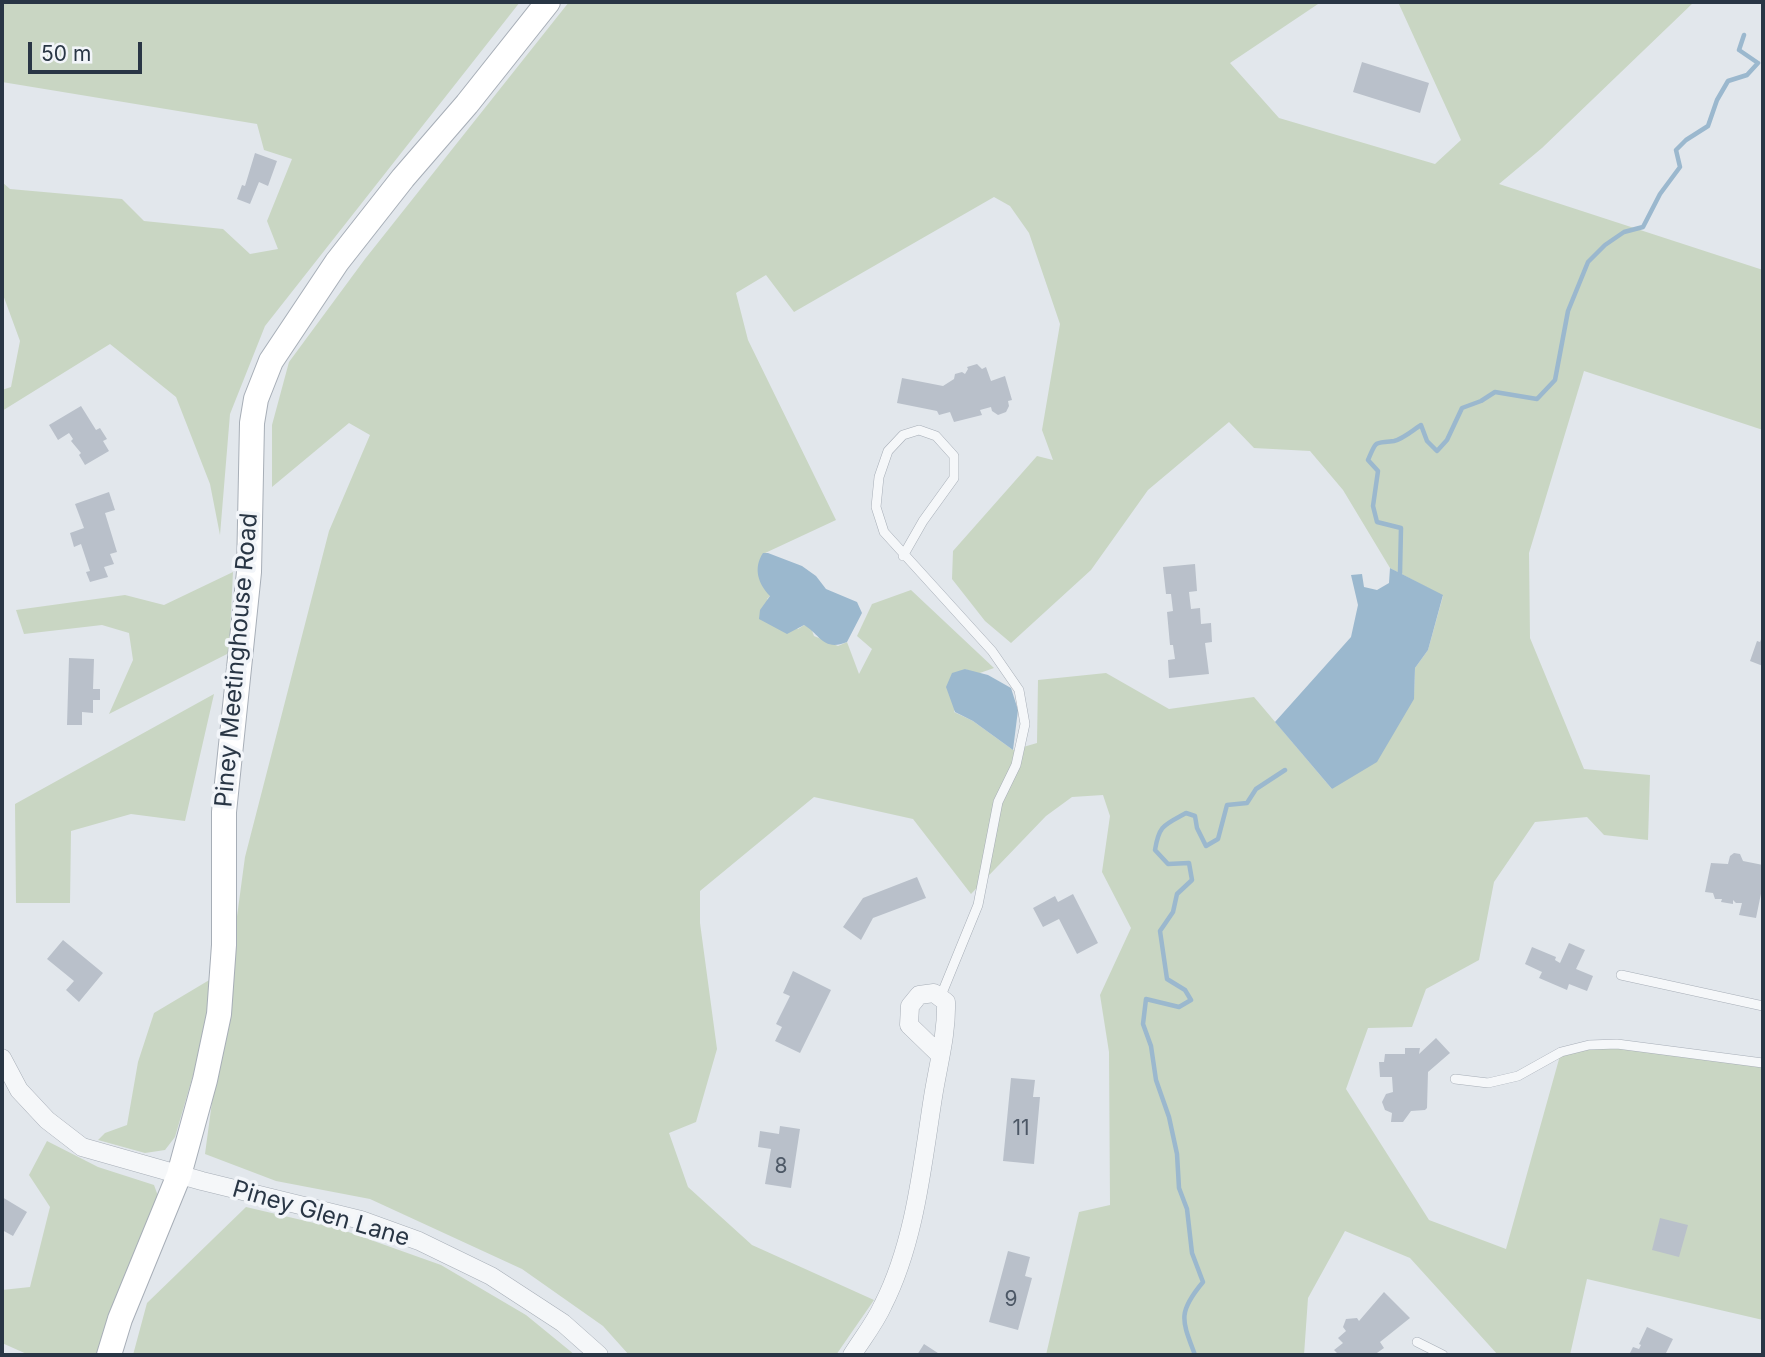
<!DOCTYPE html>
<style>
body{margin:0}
#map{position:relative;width:1765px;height:1357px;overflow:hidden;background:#e2e7ec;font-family:Inter,sans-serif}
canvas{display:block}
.frame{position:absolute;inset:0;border:4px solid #293645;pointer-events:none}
.scale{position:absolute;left:28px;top:42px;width:114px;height:32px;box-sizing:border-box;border:4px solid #293645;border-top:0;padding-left:9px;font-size:21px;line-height:24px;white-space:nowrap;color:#293645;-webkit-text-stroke:5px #f2f5f9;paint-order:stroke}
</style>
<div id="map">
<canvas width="1765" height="1357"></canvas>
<div class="frame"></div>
<div class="scale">50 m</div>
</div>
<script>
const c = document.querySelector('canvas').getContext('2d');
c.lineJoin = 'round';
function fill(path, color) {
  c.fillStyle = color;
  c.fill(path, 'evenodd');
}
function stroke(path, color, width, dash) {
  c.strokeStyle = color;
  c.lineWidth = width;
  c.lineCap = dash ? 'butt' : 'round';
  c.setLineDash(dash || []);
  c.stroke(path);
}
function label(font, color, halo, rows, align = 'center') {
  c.font = font + ' Inter,sans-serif';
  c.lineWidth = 7;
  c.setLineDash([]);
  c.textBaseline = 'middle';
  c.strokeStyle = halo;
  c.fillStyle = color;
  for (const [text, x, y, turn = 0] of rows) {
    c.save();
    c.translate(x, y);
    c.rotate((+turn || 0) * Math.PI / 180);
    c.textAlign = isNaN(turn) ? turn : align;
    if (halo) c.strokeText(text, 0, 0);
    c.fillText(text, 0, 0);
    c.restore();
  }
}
const green = new Path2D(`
 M 2,2 L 520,2 L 265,326 L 230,414 L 220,535 L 210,484 L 176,397 L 110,344 L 2,411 L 2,390 L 11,387 L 20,341 L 2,292 L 2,182 L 10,189 L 122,199 L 144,221 L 223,229 L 250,254 L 278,249 L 267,221 L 292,159 L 264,150 L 257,124 L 2,82 Z
 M 569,2 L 1321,2 L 1230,63 L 1279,118 L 1435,164 L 1461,140 L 1398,2 L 1694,2 L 1542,148 L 1499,184 L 1763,270 L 1763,430 L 1584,371 L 1529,553 L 1530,638 L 1584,769 L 1650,775 L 1648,840 L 1604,835 L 1587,817 L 1535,822 L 1494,882 L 1479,960 L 1426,989 L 1412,1027 L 1368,1028 L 1346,1089 L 1429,1220 L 1506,1249 L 1561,1052 L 1589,1045 L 1763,1063 L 1763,1320 L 1587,1279 L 1570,1355 L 1498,1355 L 1410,1258 L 1345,1231 L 1308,1298 L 1304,1355 L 1046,1355 L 1079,1212 L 1110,1205 L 1109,1052 L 1100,995 L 1131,928 L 1102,872 L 1110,816 L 1103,795 L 1072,797 L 1046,816 L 971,894 L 913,819 L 814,797 L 700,891 L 700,923 L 717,1049 L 696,1122 L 669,1133 L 688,1187 L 752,1245 L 874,1300 L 836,1355 L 629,1355 L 603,1326 L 522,1269 L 370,1199 L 276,1181 L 205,1154 L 245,857 L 329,531 L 370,435 L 349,423 L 272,487 L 272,425 L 289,362 L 365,259 ZM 994,197 L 1010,206 L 1029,233 L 1060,324 L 1042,430 L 1053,460 L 1037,456 L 953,551 L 952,579 L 985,621 L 1011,643 L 1091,570 L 1148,490 L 1229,422 L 1254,448 L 1310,451 L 1343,490 L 1390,568 L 1443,596 L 1428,650 L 1415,668 L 1414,694 L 1332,789 L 1254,697 L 1169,709 L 1106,673 L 1038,680 L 1037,743 L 1013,750 L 973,721 L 954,712 L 965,669 L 977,674 L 994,668 L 911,590 L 872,604 L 857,636 L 872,649 L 859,674 L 847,642 L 838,646 L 814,636 L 811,628 L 804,625 L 798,629 L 767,599 L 770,596 L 763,554 L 836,520 L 748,340 L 736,293 L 766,275 L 794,312 Z
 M 233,572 L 229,653 L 109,714 L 133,660 L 129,633 L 102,625 L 24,634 L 16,610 L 125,595 L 164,605 Z
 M 214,694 L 185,821 L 131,814 L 71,831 L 70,903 L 16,903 L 15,804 Z
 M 211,979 L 203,1041 L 175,1137 L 165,1150 L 145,1153 L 98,1140 L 105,1133 L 127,1125 L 138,1062 L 154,1013 Z
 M 47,1141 L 98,1167 L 154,1185 L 158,1196 L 100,1355 L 29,1355 L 2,1343 L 2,1290 L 30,1287 L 50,1207 L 29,1175 Z
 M 246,1207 L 340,1229 L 441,1265 L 526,1315 L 575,1355 L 133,1355 L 147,1303 Z`);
const water = new Path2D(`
 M 763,553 L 768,553 L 802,566 L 816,576 L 826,589 L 857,602 L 862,613 L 847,642 C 823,652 820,634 804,625 L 787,634 L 759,619 L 760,610 L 770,596 C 758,584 753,568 763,553 Z
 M 1390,568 L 1443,595 L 1428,650 L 1415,668 L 1414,699 L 1377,762 L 1332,789 L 1275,722 L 1351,637 L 1358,605 L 1351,575 L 1362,574 L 1364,587 L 1377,590 L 1389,583 Z
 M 965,669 L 988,675 L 1011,688 L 1018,710 L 1013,750 L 973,721 L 955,712 L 946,687 L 952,673 Z`);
const stream = new Path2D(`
 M 1400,573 L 1401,528 L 1377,522 L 1373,506 L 1378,471 L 1368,460 C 1377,439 1374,444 1394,441 C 1403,439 1413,430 1421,425 L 1427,441 L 1437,451 L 1447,440 L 1462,408 L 1481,401 L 1495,392 L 1537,399 L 1555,380 L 1568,311 L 1588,262 L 1605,245 L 1624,232 L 1643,227 L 1660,194 L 1680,167 L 1676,150 L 1686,140 L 1708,126 L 1717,100 L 1728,81 L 1747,75 L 1758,63 L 1739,50 L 1744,35
 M 1195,1355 C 1182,1320 1177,1313 1203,1282 L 1192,1253 L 1187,1209 L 1179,1188 L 1177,1154 L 1169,1117 L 1156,1080 L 1151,1046 L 1143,1024 L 1146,999 L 1179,1007 L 1191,1000 L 1185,990 L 1167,979 L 1160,931 L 1173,912 L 1177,894 L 1192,880 L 1189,863 L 1168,864 L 1155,850 C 1159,825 1164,825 1186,813 L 1195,816 L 1197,828 L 1206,846 L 1218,839 L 1227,805 L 1247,803 L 1256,789 L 1285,770`);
const building = new Path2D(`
 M 1362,62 L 1429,83 L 1420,113 L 1353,92 Z
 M 255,153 L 277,161 L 268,186 L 259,182 L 250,204 L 237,199 L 242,185 L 245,186 Z
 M 977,364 L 982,369 L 986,367 L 991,381 L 1005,376 L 1012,400 L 1008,401 L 1009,406 L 1006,412 L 998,415 L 992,411 L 991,407 L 980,410 L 982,415 L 954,422 L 950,412 L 939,415 L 937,411 L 897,403 L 902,378 L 943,386 L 954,379 L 955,374 L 962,372 L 965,374 L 968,369 L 967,367 Z
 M 81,406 L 96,430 L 100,428 L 107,439 L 103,441 L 109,451 L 85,465 L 79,455 L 81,453 L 71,441 L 73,439 L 69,433 L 58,440 L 49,425 Z
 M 109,492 L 115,510 L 105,513 L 117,552 L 110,554 L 114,564 L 104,567 L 108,577 L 90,582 L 86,572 L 90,571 L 81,544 L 74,547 L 70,533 L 84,528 L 75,504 Z
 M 1195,564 L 1197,591 L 1189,592 L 1191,609 L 1200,608 L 1201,624 L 1211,623 L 1212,642 L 1205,643 L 1209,674 L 1169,678 L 1168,660 L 1175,659 L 1173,645 L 1170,645 L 1167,612 L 1173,611 L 1171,594 L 1166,594 L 1163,567 Z
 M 1763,634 L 1763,666 L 1750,661 L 1757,641 L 1760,642 Z
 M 69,658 L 94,659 L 93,689 L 100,689 L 100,700 L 93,700 L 93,713 L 82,712 L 82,725 L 67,725 Z
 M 1734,853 L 1740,854 L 1743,861 L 1763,865 L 1763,884 L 1756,918 L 1739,915 L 1742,903 L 1736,903 L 1733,900 L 1733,904 L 1721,902 L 1722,899 L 1715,899 L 1713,893 L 1705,892 L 1711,863 L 1728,864 L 1730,856 Z
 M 917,877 L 926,898 L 873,918 L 861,940 L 843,927 L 863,898 Z
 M 1073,894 L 1098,943 L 1077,954 L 1059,919 L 1043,927 L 1033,908 L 1055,896 L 1058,902 Z
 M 63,940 L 103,973 L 79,1002 L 66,990 L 74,981 L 47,959 Z
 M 1569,943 L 1585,950 L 1576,969 L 1593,976 L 1587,991 L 1569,984 L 1567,990 L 1539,978 L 1542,972 L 1525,964 L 1532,947 L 1556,957 L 1555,960 L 1560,963 Z
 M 793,971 L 831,990 L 800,1053 L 775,1041 L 782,1027 L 776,1024 L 790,996 L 783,993 Z
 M 1436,1038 L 1450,1053 L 1428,1072 L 1427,1108 L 1425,1110 L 1411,1111 L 1403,1122 L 1391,1122 L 1392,1113 L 1385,1110 L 1382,1102 L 1386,1094 L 1393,1092 L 1392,1077 L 1380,1077 L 1379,1062 L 1384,1062 L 1385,1054 L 1405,1054 L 1405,1048 L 1420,1048 L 1419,1054 Z
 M 1011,1078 L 1035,1080 L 1033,1097 L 1040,1097 L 1034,1164 L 1003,1161 Z
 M 780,1126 L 800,1129 L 791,1188 L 765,1184 L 771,1149 L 758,1147 L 760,1131 L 779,1134 Z
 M 2,1197 L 27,1212 L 13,1236 L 2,1230 Z
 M 1660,1218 L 1688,1225 L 1679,1257 L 1652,1250 Z
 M 1008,1251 L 1030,1257 L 1025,1276 L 1032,1278 L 1018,1330 L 989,1322 Z
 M 1384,1292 L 1410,1318 L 1380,1342 L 1384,1348 L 1374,1355 L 1339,1355 L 1334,1350 L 1343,1343 L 1338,1338 L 1346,1331 L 1343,1327 L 1346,1319 L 1357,1318 L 1359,1321 Z
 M 1647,1327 L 1673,1339 L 1665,1355 L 1629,1355 L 1633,1347 L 1639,1349 L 1641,1345 L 1639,1344 Z
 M 924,1344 L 941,1355 L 917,1355 Z`);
const service = new Path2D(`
 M 903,556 L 923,521 L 954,478 L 954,456 L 936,436 L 919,430 L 903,435 L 888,451 L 879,477 L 876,507 L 884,532 L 992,651 L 1019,690 L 1025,724 L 1016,765 L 998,802 L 978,905 L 940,998
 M 1621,975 L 1763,1006
 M 1455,1079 L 1488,1083 L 1518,1076 L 1561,1052 L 1589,1045 L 1617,1044 L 1763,1063
 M 1417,1342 L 1443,1355`);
const minor = new Path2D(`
 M 2,1058 L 19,1090 L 47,1120 L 82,1147 L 202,1181 L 361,1220 L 419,1241 L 491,1276 L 563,1323 L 599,1355
 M 852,1355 C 862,1339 875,1323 883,1305 C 915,1242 922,1167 933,1097 C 938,1065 947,1034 946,1002 L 934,993 L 919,995 L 910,1006 L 909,1025 L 940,1055`);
const secondary = new Path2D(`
 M 109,1355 L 120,1319 L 179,1175 L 205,1080 L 219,1014 L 224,945 L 224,812 L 249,572 L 252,423 L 256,399 L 271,361 L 337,262 L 403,178 L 467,104 L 548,2`);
const numberNames = [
 ["11",1021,1129],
 ["8",781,1167],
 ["9",1011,1300]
];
const streetNames = [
 ["Piney Meetinghouse Road",237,660,-85],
 ["Piney Glen Lane",321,1214,16]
];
fill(green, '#c9d6c3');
fill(water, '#9bb8ce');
stroke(stream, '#9bb8ce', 4.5);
fill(building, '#b9c0ca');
stroke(service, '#a7aeb7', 10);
stroke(minor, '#a7aeb7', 19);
stroke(secondary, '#a7aeb7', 26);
stroke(service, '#f5f7f9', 9);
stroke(minor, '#f5f7f9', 18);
stroke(secondary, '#fff', 24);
label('21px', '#4d5866', null, numberNames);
label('24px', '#293645', '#f2f5f9', streetNames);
</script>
